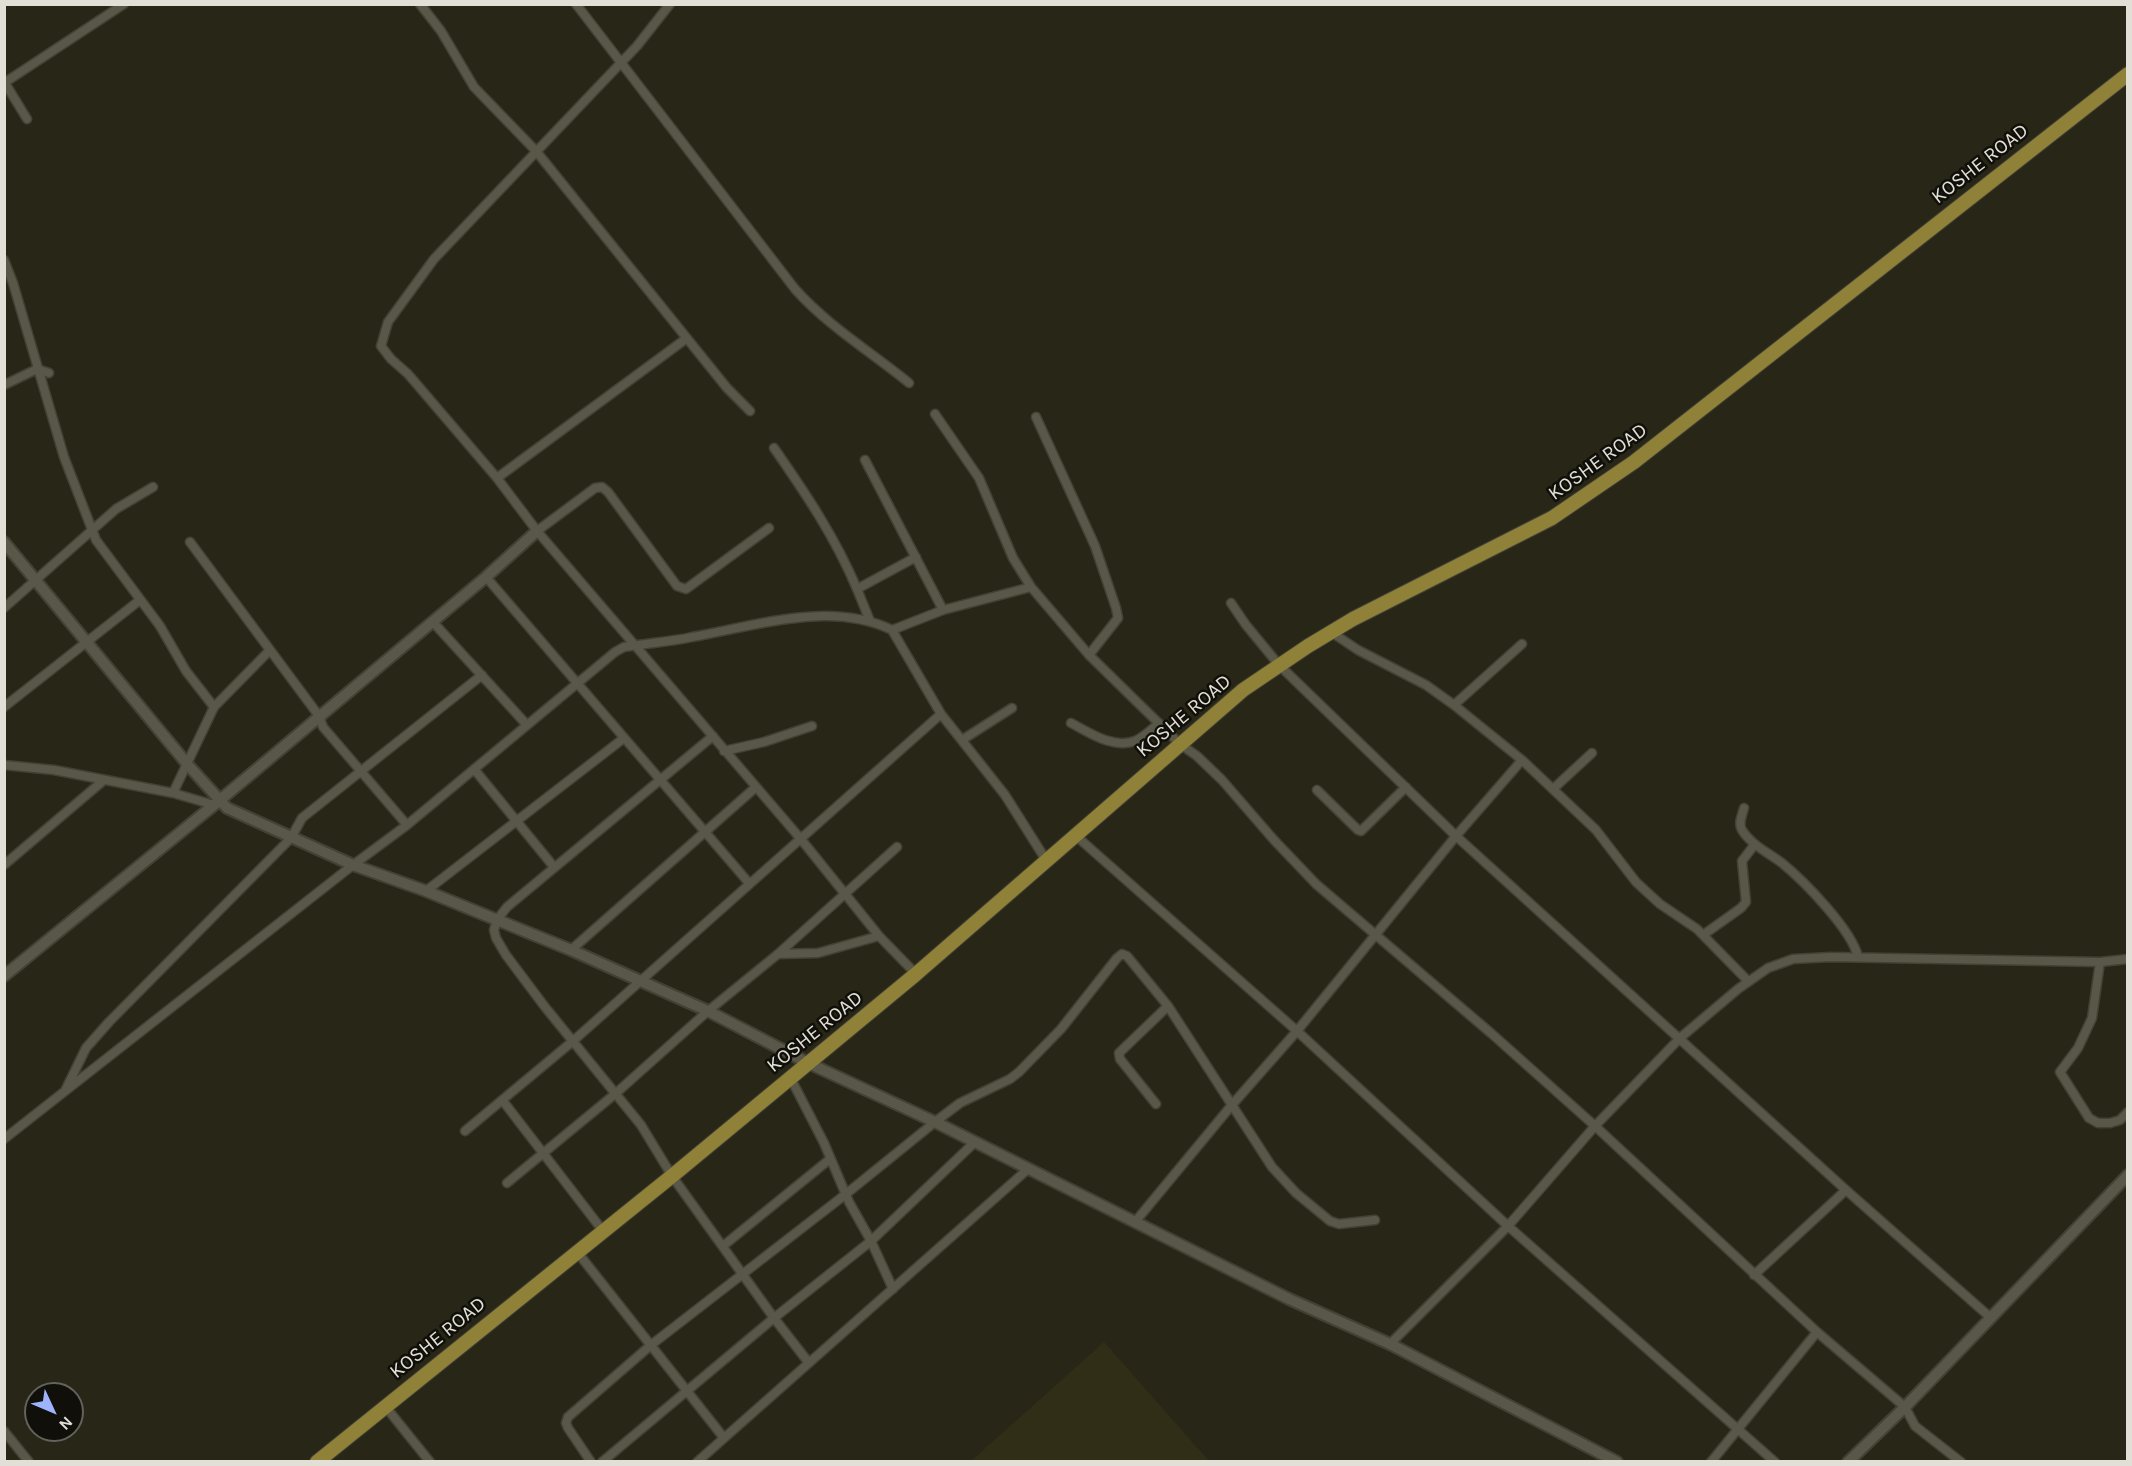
<!DOCTYPE html>
<style>
body{margin:0}
#map{position:relative;width:2132px;height:1466px;overflow:hidden;background:#282617;font-family:Karla,sans-serif}
canvas{display:block}
.frame{position:absolute;inset:0;border:6px solid #e1dfd6;pointer-events:none}
.north{position:absolute;left:24px;top:1382px;width:60px;height:60px;box-sizing:border-box;background:#100f09;border:2px solid #64625b;border-radius:50%;rotate:134deg;font-size:16px;font-weight:700;line-height:24px;text-align:center;color:#e1dfd6}
.north::after{content:'';display:block;margin:auto;width:21px;height:27px;background:#9db4fd;clip-path:polygon(50% 0,100% 100%,50% 72%,0 100%)}
</style>
<div id="map">
<canvas width="2132" height="1466"></canvas>
<div class="frame"></div>
<div class="north">N</div>
</div>
<script>
const c = document.querySelector('canvas').getContext('2d');
c.lineJoin = 'round';
function fill(path, color) {
  c.fillStyle = color;
  c.fill(path, 'evenodd');
}
function stroke(path, color, width, dash) {
  c.strokeStyle = color;
  c.lineWidth = width;
  c.lineCap = dash ? 'butt' : 'round';
  c.setLineDash(dash || []);
  c.stroke(path);
}
function label(font, color, halo, rows, align = 'center') {
  c.font = font + ' Karla,sans-serif';
  c.lineWidth = 5;
  c.setLineDash([]);
  c.textBaseline = 'middle';
  c.strokeStyle = halo;
  c.fillStyle = color;
  for (const [text, x, y, turn = 0] of rows) {
    c.save();
    c.translate(x, y);
    c.rotate((+turn || 0) * Math.PI / 180);
    c.textAlign = isNaN(turn) ? turn : align;
    if (halo) c.strokeText(text, 0, 0);
    c.fillText(text, 0, 0);
    c.restore();
  }
}
const built = new Path2D(`
 M 1104,1342 L 1209,1461 L 971,1461 Z`);
const minor = new Path2D(`
 M 420,4 L 441,31 L 474,87 L 536,151 L 727,388 L 750,411
 M 576,4 L 795,289 C 828,326 871,352 909,383
 M 670,4 L 637,46 L 434,259 L 388,322 L 381,346 L 391,359 L 408,374 L 497,478 L 537,531 L 800,838 L 879,936
 M 4,83 L 124,4
 M 5,83 L 27,119
 M 4,260 L 13,283 L 64,457 L 96,540 L 160,626 L 186,671 L 214,707
 M 4,385 L 37,369 L 49,373
 M 935,414 L 979,478 L 1013,558 L 1031,587 L 1089,655 L 1180,744 L 1197,756 L 1222,780 L 1274,840 L 1316,884 L 1492,1034 L 1595,1126 L 1817,1332 L 1905,1407 L 1915,1426 L 1961,1462
 M 1036,417 L 1095,546 L 1116,608 L 1118,618 L 1089,655
 M 774,448 C 806,494 835,537 857,589 L 916,557
 M 865,460 L 943,610
 M 497,478 L 687,338
 M 537,531 L 595,488 L 602,487 L 608,492 L 677,586 L 686,589 L 769,528
 M 190,542 L 319,716 L 323,727 L 407,825
 M 486,577 L 749,883
 M 857,589 L 870,621
 M 1231,603 L 1246,625 L 1279,665 L 1456,836 L 1846,1190 L 1991,1318
 M 4,608 L 116,509 L 153,487
 M 432,621 L 527,725
 M 892,630 L 943,610 L 1031,587
 M 1331,632 L 1358,650 L 1426,685 L 1454,705 L 1522,760 L 1596,830 L 1636,882 L 1660,904 L 1697,929 L 1748,981
 M 1454,705 L 1522,644
 M 4,707 L 140,600
 M 1071,723 C 1090,733 1113,749 1135,741 C 1144,737 1152,729 1159,723
 M 713,736 L 507,907 L 497,920 L 494,930 L 496,938 L 506,955 L 545,1007 L 641,1125 L 672,1176 L 774,1318 L 809,1363
 M 962,740 L 1012,708
 M 724,751 L 764,742 L 812,726
 M 4,765 L 54,770 L 173,793 L 214,805
 M 474,769 L 554,867
 M 1553,789 L 1592,753
 M 1317,790 L 1358,830 L 1361,831 L 1406,787
 M 173,793 L 214,707 L 270,650
 M 1744,808 C 1742,815 1738,824 1742,830 C 1751,845 1769,853 1782,863 C 1804,881 1852,930 1858,957
 M 1075,835 L 1297,1031 L 1508,1226 L 1775,1462
 M 4,865 L 104,780
 M 426,891 L 624,738
 M 1703,935 L 1741,908 L 1746,902 L 1742,861 L 1755,844
 M 571,950 L 756,787
 M 778,954 L 818,953 L 879,936 L 916,974
 M 2100,962 L 2092,1018 L 2078,1048 L 2060,1072 L 2089,1118 L 2098,1123 L 2110,1123 L 2120,1120 L 2128,1112
 M 790,1077 L 824,1143 L 849,1202 L 871,1241 L 893,1289
 M 65,1091 L 86,1048 L 109,1022 L 291,838 L 302,818 L 482,675
 M 503,1101 L 603,1231
 M 1156,1104 L 1120,1059 L 1119,1053 L 1168,1006
 M 465,1131 L 573,1041 L 941,714
 M 4,1139 L 353,865 L 407,825 L 615,652 L 624,647 C 646,643 670,642 692,637 C 755,626 830,600 892,630 L 941,714 L 1005,795 L 1046,860
 M 507,1183 L 615,1094 L 708,1011 L 778,954 L 897,847
 M 1135,1222 L 1231,1106 L 1297,1031 L 1456,836 L 1522,760
 M 723,1246 L 830,1159
 M 578,1253 L 724,1438
 M 1754,1275 L 1846,1190
 M 1390,1344 L 1508,1226 L 1595,1126 L 1680,1038 L 1738,989 L 1768,968 L 1793,959 L 1831,957 L 2100,962 L 2128,959
 M 385,1406 L 430,1462
 M 4,1431 L 29,1462
 M 591,1462 L 568,1428 L 566,1423 L 568,1417 L 651,1345 L 846,1194 L 935,1122 L 960,1103 L 1010,1079 L 1019,1072 L 1061,1029 L 1117,958 L 1122,954 L 1127,956 L 1168,1006 L 1272,1167 L 1296,1193 L 1330,1221 L 1339,1224 L 1375,1220
 M 602,1462 L 774,1318 L 871,1241 L 975,1142
 M 697,1462 L 1028,1169
 M 1711,1462 L 1817,1332`);
const tertiary = new Path2D(`
 M 4,542 L 188,765 L 227,808 L 353,865 L 426,891 L 571,950 L 708,1011 L 808,1063 L 935,1122 L 1289,1299 L 1390,1344 L 1617,1462
 M 4,976 L 214,805 L 486,577 L 537,531
 M 1848,1462 L 1905,1407 L 2128,1175`);
const primary = new Path2D(`
 M 317,1462 L 672,1176 L 916,974 L 1243,690 L 1308,646 L 1353,619 L 1552,518 L 1634,462 L 2128,74`);
const streetNames = [
 ["KOSHE ROAD",1980,164,-38],
 ["KOSHE ROAD",1598,462,-36],
 ["KOSHE ROAD",1184,716,-40],
 ["KOSHE ROAD",815,1032,-39],
 ["KOSHE ROAD",438,1338,-39]
];
fill(built, '#312e18');
stroke(minor, '#434136', 11);
stroke(tertiary, '#434136', 14);
stroke(primary, '#434136', 16);
stroke(minor, '#595747', 8);
stroke(tertiary, '#595747', 10);
stroke(primary, '#8f8238', 14);
label('20px', '#e1dfd6', '#100f09', streetNames);
</script>
